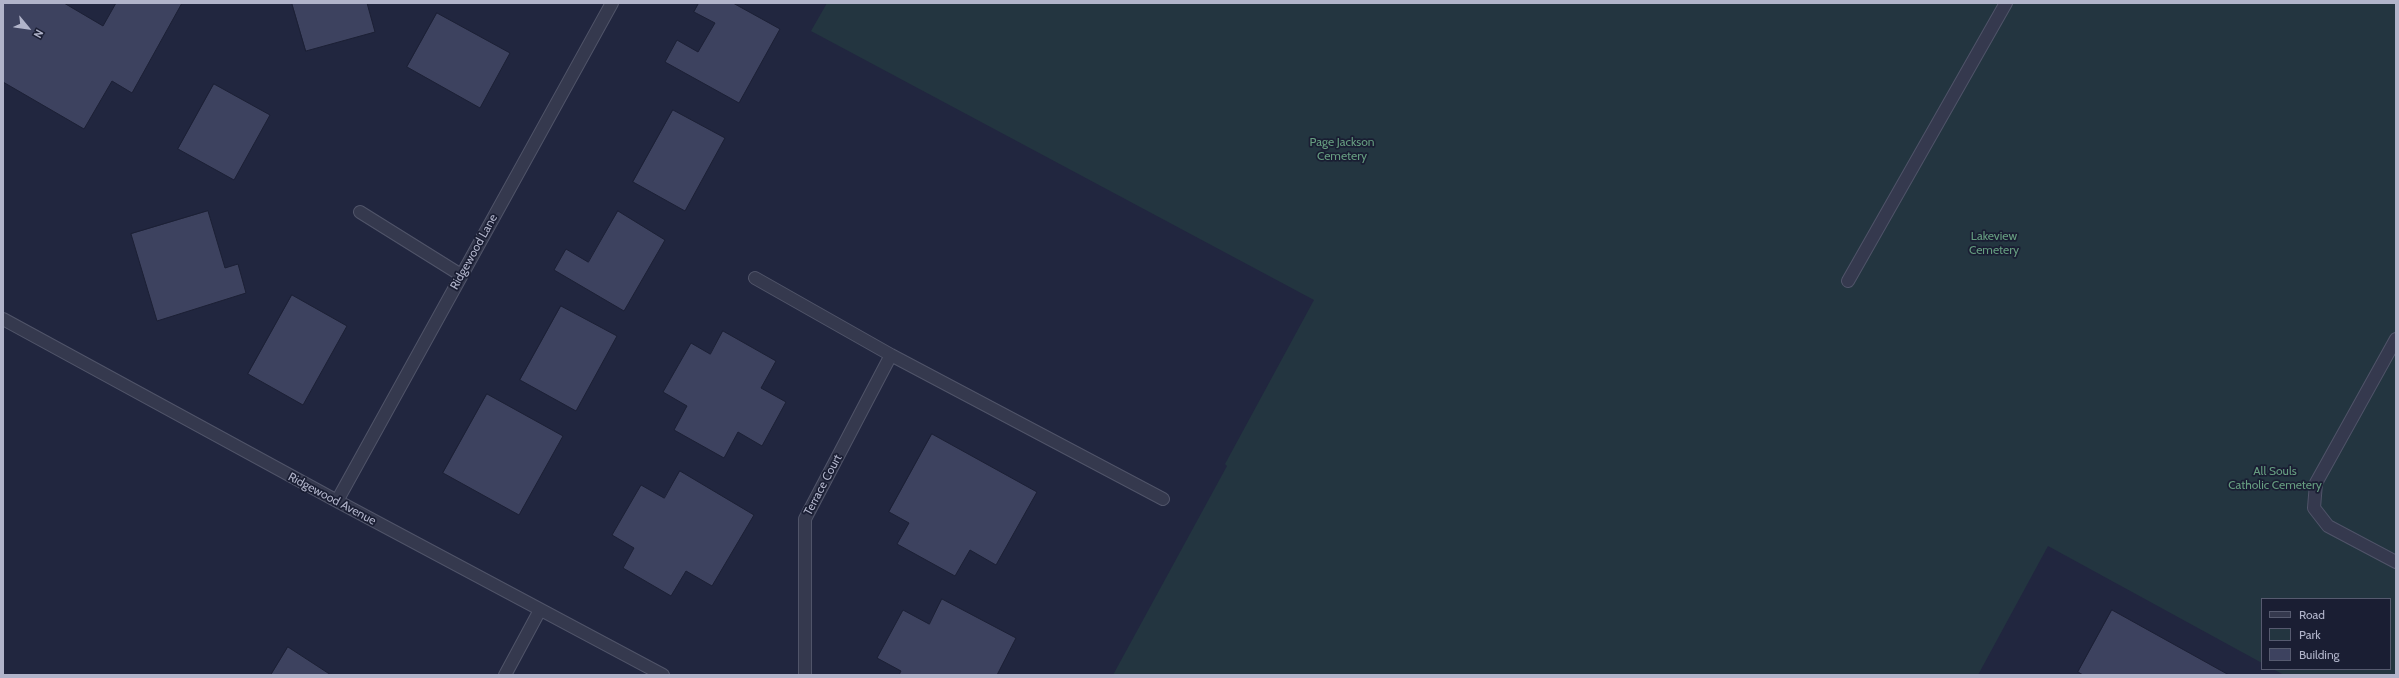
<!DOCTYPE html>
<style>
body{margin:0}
#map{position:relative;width:2399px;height:678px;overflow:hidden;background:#21263f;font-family:Cabin,sans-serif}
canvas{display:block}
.frame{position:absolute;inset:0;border:4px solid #b1b4ca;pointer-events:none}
.legend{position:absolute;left:2261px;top:598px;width:130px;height:72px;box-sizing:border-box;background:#1a1e33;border:1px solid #565a6f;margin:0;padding:5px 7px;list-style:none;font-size:12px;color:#b1b4ca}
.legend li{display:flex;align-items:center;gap:8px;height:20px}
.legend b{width:20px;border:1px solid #565a6f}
.north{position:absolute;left:8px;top:8px;width:40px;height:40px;-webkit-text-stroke:3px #1a1e33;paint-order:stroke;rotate:119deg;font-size:11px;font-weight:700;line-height:16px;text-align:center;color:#b1b4ca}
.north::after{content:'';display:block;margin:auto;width:14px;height:18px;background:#b1b4ca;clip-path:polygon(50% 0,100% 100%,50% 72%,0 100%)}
</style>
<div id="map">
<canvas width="2399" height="678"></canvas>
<div class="frame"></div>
<ul class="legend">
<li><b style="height:5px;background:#35394e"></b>Road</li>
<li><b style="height:11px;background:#233540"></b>Park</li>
<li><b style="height:11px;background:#3d425f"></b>Building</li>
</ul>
<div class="north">N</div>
</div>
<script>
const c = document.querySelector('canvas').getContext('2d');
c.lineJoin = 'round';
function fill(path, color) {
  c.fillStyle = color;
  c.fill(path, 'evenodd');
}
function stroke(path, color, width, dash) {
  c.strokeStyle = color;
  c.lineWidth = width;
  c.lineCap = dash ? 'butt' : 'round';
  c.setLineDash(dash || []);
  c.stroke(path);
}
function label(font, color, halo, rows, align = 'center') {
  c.font = font + ' Cabin,sans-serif';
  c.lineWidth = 3.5;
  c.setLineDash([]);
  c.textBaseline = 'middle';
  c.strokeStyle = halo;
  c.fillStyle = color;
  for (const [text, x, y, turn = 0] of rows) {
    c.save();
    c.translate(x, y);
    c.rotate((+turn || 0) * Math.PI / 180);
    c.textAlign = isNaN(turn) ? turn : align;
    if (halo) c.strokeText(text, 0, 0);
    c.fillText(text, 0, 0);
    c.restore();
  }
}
const green = new Path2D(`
 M 827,3 L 2396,3 L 2396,675 L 2284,675 L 2273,669 L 2390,669 L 2390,599 L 2262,599 L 2262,663 L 2048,546 L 1978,675 L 1113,675 L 1227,466 L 1225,464 L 1314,300 L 811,31 Z`);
const building = new Path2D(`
 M 3,3 L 64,3 L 103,26 L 116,3 L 182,3 L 132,93 L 112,81 L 84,129 L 3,82 Z
 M 292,3 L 367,3 L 375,32 L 306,51 Z
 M 699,3 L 733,3 L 780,29 L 739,103 L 665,62 L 677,40 L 698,52 L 715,23 L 694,12 Z
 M 437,13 L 510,53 L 480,108 L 407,67 Z
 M 214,84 L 270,115 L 234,180 L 178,149 Z
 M 673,110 L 725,138 L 685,211 L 633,182 Z
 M 208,211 L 225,268 L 238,264 L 246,293 L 157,321 L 131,234 Z
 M 618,211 L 665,240 L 624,311 L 554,270 L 566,249 L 588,262 Z
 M 292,295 L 347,326 L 303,405 L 248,374 Z
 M 561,306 L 617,336 L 576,411 L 520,380 Z
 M 723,331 L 776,361 L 761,388 L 786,402 L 762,446 L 738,432 L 724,458 L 674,430 L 687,406 L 663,392 L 691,343 L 710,354 Z
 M 487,394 L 563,436 L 519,515 L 443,473 Z
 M 932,434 L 1037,492 L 996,565 L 970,550 L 955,576 L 897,544 L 909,523 L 889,512 Z
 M 680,471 L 754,515 L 712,586 L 686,571 L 671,596 L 623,568 L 634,548 L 612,535 L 641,485 L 664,498 Z
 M 942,599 L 1016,638 L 997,675 L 899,675 L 901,671 L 877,658 L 903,610 L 929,624 Z
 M 2112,610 L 2229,675 L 2083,675 L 2078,672 Z
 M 288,647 L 331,675 L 271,675 Z`);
const minor = new Path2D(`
 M 360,212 L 461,275
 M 755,278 L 891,355 L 1163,499
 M 1848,281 L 2006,3
 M 3,319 L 337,501 L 663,675
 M 2396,339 L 2316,483 L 2314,508 L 2328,526 L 2396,562
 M 337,501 L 612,3
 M 505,675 L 540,610
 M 805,675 L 805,519 L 891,355`);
const parkNames = [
 ["Page Jackson",1342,142],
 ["Cemetery",1342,156],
 ["Lakeview",1994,236],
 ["Cemetery",1994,250],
 ["All Souls",2275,471],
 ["Catholic Cemetery",2275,485]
];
const streetNames = [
 ["Ridgewood Lane",474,252,-61],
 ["Terrace Court",823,485,-62],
 ["Ridgewood Avenue",332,499,28]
];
fill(green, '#233540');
fill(building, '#3d425f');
stroke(building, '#1c2035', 1);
stroke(minor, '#505469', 14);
stroke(minor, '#35394e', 12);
label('12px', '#669d80', '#1a1e33', parkNames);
label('12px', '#b1b4ca', '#1a1e33', streetNames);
</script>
